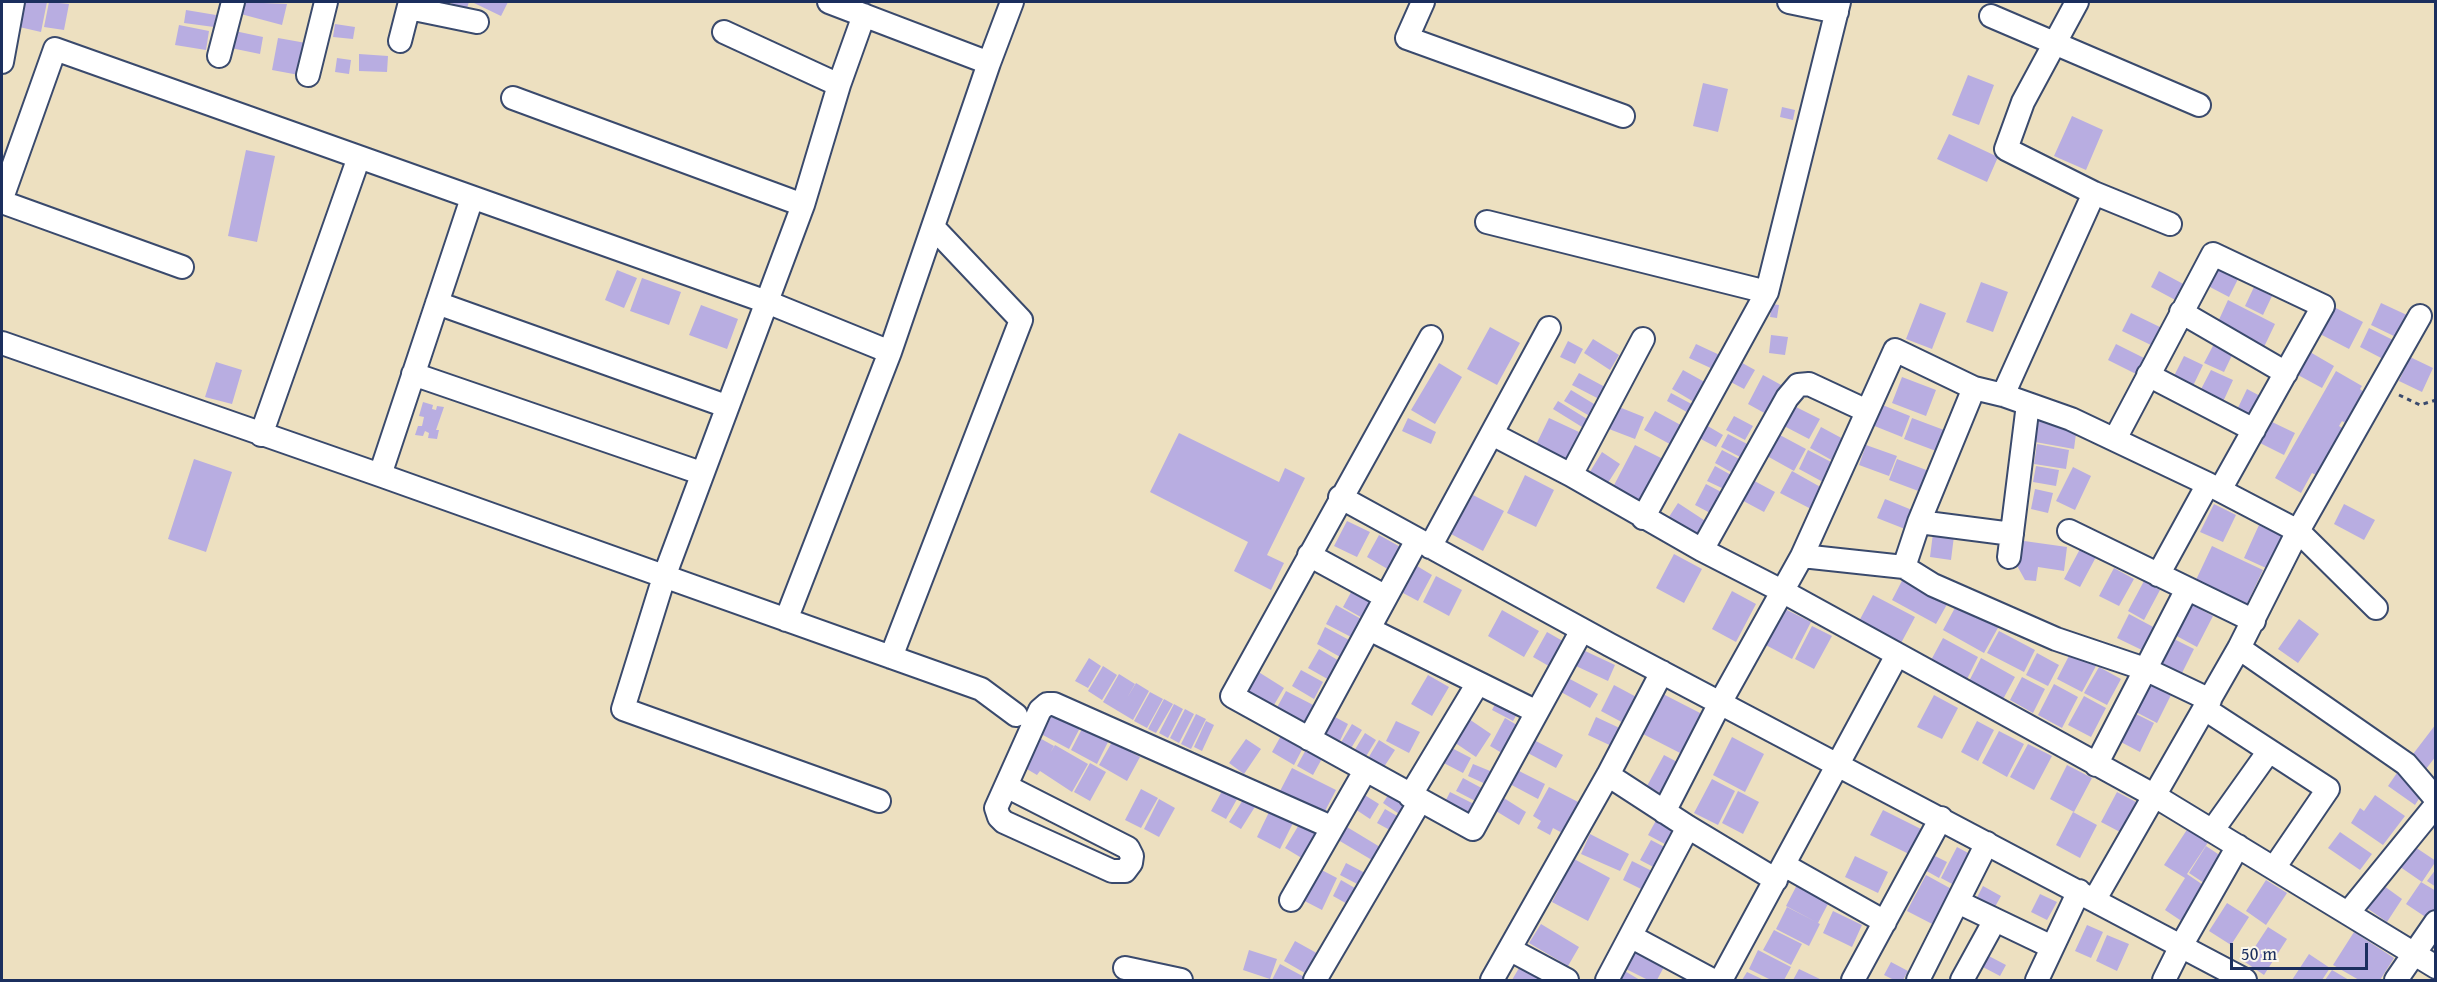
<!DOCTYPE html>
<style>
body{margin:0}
#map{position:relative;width:2437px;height:982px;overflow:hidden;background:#ede0c0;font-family:"Gentium Book Plus",serif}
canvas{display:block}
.frame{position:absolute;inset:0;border:3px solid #1b2f5e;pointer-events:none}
.scale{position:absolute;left:2230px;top:943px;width:138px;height:27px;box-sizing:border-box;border:3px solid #1b2f5e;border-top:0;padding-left:8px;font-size:18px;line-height:21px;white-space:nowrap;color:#1b2f5e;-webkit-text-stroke:4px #fbf7ec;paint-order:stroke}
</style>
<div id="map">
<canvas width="2437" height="982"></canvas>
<div class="frame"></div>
<div class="scale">50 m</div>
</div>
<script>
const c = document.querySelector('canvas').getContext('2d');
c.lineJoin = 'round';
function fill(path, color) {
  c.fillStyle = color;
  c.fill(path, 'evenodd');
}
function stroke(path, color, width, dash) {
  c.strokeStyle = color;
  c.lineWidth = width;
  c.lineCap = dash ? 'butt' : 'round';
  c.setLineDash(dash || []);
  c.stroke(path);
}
const building = new Path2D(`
 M 20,2 L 47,2 L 41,32 L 15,26 Z
 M 49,2 L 69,4 L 64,30 L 44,27 Z
 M 240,2 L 287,4 L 282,25 L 237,13 Z
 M 452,2 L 469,2 L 466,11 L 451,6 Z
 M 475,2 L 508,2 L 501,16 L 474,3 Z
 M 186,10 L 216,15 L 214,27 L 184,23 Z
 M 335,24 L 355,27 L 353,39 L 333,37 Z
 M 179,25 L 209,31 L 206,50 L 175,45 Z
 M 230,30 L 263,37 L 260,54 L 226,47 Z
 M 278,38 L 306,43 L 299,75 L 272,70 Z
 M 359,54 L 388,56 L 387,72 L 359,71 Z
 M 337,58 L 351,60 L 349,74 L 335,72 Z
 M 1968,75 L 1994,85 L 1979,125 L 1952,115 Z
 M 1703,83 L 1728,89 L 1718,132 L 1693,126 Z
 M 1782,107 L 1795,110 L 1793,120 L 1780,117 Z
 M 2072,116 L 2103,130 L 2086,170 L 2054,156 Z
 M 1949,134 L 1998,157 L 1987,182 L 1937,159 Z
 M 246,150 L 275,156 L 257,242 L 228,236 Z
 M 2219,264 L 2240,275 L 2229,297 L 2208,286 Z
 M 617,270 L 637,278 L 624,308 L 605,300 Z
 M 2159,271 L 2187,286 L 2179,302 L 2151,287 Z
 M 642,278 L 681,292 L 669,325 L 630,311 Z
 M 1981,282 L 2008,292 L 1993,332 L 1966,322 Z
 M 2254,287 L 2272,296 L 2263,315 L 2245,306 Z
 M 2228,300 L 2275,324 L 2264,347 L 2217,324 Z
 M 1920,303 L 1946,313 L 1932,349 L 1906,339 Z
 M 2381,303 L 2409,316 L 2398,338 L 2371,325 Z
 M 1772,304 L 1779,305 L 1777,318 L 1770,317 Z
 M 701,305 L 738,319 L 727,349 L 689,335 Z
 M 2334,307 L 2363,322 L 2349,349 L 2320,334 Z
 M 2131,313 L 2164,329 L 2155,347 L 2122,331 Z
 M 1490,327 L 1520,343 L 1497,385 L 1467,369 Z
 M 2369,328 L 2395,341 L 2385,360 L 2360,347 Z
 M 1771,335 L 1788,337 L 1785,355 L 1769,353 Z
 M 1593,339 L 1619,355 L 1610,370 L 1584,353 Z
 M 1568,341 L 1583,349 L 1575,364 L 1560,357 Z
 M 2215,342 L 2234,351 L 2224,372 L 2204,363 Z
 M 1696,344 L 1724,357 L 1717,371 L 1689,358 Z
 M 2116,344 L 2144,358 L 2136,374 L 2108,360 Z
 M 2310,352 L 2334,366 L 2322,388 L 2298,375 Z
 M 2184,356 L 2203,365 L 2192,388 L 2173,378 Z
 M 2410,357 L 2433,368 L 2422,392 L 2399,381 Z
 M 1735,359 L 1755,370 L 1744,389 L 1725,379 Z
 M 216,362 L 242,370 L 232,404 L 205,397 Z
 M 1439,363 L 1462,377 L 1435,424 L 1411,410 Z
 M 1683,370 L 1710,385 L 1699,405 L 1672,389 Z
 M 2211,370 L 2233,380 L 2222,404 L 2199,393 Z
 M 2336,371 L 2362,386 L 2360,389 L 2365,393 L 2347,424 L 2342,421 L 2339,426 L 2345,430 L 2318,476 L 2312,473 L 2301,493 L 2275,478 Z
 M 1579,373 L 1605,387 L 1599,399 L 1572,385 Z
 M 1763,375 L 1783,386 L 1768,415 L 1748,404 Z
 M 1902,377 L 1936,390 L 1926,416 L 1892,403 Z
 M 2247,389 L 2262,397 L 2250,421 L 2235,414 Z
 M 1571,390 L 1599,407 L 1593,418 L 1564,401 Z
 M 1671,393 L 1699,408 L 1694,416 L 1667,401 Z
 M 1558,401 L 1587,419 L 1582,427 L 1553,409 Z
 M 423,402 L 433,405 L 432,409 L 436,410 L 437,406 L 444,407 L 436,430 L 439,430 L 437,439 L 428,438 L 429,433 L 425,431 L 423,436 L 415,435 L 418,426 L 422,426 L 424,417 L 419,416 Z
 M 1880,404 L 1910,416 L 1902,437 L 1872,425 Z
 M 1794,406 L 1820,419 L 1809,439 L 1784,426 Z
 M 1619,407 L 1644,417 L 1635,439 L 1609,429 Z
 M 1655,411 L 1688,429 L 1677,448 L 1644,430 Z
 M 1734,416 L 1753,426 L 1745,440 L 1726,430 Z
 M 1408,418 L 1436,432 L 1431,444 L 1402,431 Z
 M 1549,418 L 1579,432 L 1563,466 L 1533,451 Z
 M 1912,418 L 1944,430 L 1936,451 L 1904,439 Z
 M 2039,419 L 2077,426 L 2074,449 L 2035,442 Z
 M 2270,421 L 2295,433 L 2284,455 L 2260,443 Z
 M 1706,425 L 1723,435 L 1716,447 L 1699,438 Z
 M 1821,427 L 1847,441 L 1835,462 L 1810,448 Z
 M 1179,433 L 1279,482 L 1285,468 L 1305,478 L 1267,555 L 1284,563 L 1271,590 L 1234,571 L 1248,542 L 1150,492 Z
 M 1728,434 L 1749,445 L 1742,458 L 1721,447 Z
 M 1778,434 L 1806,449 L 1794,471 L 1767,456 Z
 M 2037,444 L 2069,450 L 2066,469 L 2034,464 Z
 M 1635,445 L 1663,459 L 1640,504 L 1612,489 Z
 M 1866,445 L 1897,456 L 1889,476 L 1859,465 Z
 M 1722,450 L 1743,461 L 1736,475 L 1715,463 Z
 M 1808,450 L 1833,463 L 1823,482 L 1799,469 Z
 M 1602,452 L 1620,464 L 1606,486 L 1588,475 Z
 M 194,459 L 232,472 L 206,552 L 168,539 Z
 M 1897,459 L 1929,471 L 1921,492 L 1889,480 Z
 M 1715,466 L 1733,476 L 1726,490 L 1707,481 Z
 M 2036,466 L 2059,470 L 2056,486 L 2033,482 Z
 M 2073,467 L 2091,476 L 2075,510 L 2056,501 Z
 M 1792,471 L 1824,489 L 1813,510 L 1780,493 Z
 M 1525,475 L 1554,490 L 1536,527 L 1507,513 Z
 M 1747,477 L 1775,492 L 1764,512 L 1736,497 Z
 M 1706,484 L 1725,494 L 1714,515 L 1695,505 Z
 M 2035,489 L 2053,493 L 2048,513 L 2031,509 Z
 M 1473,495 L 1504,511 L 1483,551 L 1451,534 Z
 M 1885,499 L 1912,510 L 1905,529 L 1877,518 Z
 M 1678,503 L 1710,524 L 1699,541 L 1667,520 Z
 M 2214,504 L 2236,515 L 2223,542 L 2200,532 Z
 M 2344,504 L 2375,520 L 2364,540 L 2334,524 Z
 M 1347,521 L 1370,532 L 1357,557 L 1334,546 Z
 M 2259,525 L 2282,536 L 2266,568 L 2244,558 Z
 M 1933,533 L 1954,536 L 1951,560 L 1930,557 Z
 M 1379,535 L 1404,549 L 1391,571 L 1367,557 Z
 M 2017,540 L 2067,547 L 2064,571 L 2038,567 L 2036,581 L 2025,580 L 2015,562 Z
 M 2212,546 L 2263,570 L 2246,606 L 2195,582 Z
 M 2080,549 L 2096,557 L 2080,587 L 2064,579 Z
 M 1674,554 L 1702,569 L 1684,603 L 1656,588 Z
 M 1417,566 L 1432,575 L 1418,601 L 1403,593 Z
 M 2114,568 L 2134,579 L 2119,606 L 2099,596 Z
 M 1905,575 L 1950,599 L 1936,624 L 1892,600 Z
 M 1436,576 L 1462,590 L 1449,616 L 1423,602 Z
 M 2144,581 L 2160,590 L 2144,620 L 2128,611 Z
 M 1356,583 L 1379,596 L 1366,620 L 1343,607 Z
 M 1732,591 L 1756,604 L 1736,642 L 1712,629 Z
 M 1873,595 L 1915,617 L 1900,645 L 1858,623 Z
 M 2189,603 L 2213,616 L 2197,647 L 2173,634 Z
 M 1957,604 L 1999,626 L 1984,653 L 1943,630 Z
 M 1336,605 L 1363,620 L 1353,638 L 1326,624 Z
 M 1781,607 L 1811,622 L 1792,659 L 1762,643 Z
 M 1502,610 L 1539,631 L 1524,657 L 1488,636 Z
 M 2129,614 L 2157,629 L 2146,652 L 2117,638 Z
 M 2299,619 L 2319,634 L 2298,663 L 2278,649 Z
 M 1812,626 L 1832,636 L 1814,669 L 1795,659 Z
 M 1325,627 L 1351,641 L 1342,658 L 1317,644 Z
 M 1999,631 L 2035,650 L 2024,672 L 1987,653 Z
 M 1547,632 L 1568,644 L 1554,669 L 1533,657 Z
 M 2170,637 L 2194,649 L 2180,677 L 2156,665 Z
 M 1943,638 L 1978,657 L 1966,681 L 1930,662 Z
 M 1319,649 L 1341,662 L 1331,681 L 1308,668 Z
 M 1583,650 L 1615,665 L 1608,681 L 1576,666 Z
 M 2071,652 L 2096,666 L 2082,692 L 2057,679 Z
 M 2037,653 L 2059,665 L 2048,686 L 2026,675 Z
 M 1089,658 L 1101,666 L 1088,688 L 1075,681 Z
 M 1981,658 L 2015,677 L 2001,703 L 1967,685 Z
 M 1103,666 L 1117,675 L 1102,700 L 1088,691 Z
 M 2099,667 L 2121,679 L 2107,705 L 2084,693 Z
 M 1301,670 L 1323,682 L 1314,699 L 1292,686 Z
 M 1257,671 L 1284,688 L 1271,710 L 1244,694 Z
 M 1119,674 L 1135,684 L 1127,698 L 1136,683 L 1149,691 L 1133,720 L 1103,702 Z
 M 1428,675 L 1449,687 L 1432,716 L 1411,704 Z
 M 2022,677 L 2045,689 L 2033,713 L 2010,700 Z
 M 1568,678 L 1598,694 L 1590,708 L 1561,692 Z
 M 2149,681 L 2172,693 L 2157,723 L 2134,711 Z
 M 2054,684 L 2078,697 L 2062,728 L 2038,715 Z
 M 1614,685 L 1642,700 L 1629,726 L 1601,711 Z
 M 1286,691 L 1321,709 L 1309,731 L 1274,713 Z
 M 1150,692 L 1163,699 L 1147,728 L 1134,721 Z
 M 1663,694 L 1702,714 L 1682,754 L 1643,734 Z
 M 1934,695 L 1958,708 L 1942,739 L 1917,727 Z
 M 2084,696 L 2106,708 L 2091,737 L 2068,725 Z
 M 1498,698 L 1520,709 L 1513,721 L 1492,710 Z
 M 1164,699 L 1173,704 L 1156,733 L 1148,729 Z
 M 1174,704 L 1183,709 L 1168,738 L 1159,733 Z
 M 1053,709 L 1082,724 L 1069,749 L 1041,734 Z
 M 1185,709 L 1194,714 L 1179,743 L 1170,738 Z
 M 2132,712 L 2154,723 L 2140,752 L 2117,740 Z
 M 1196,714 L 1206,719 L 1191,749 L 1181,744 Z
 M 1335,717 L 1348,724 L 1336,749 L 1322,742 Z
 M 1466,717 L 1491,734 L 1476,757 L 1451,740 Z
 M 1596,717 L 1626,731 L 1618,749 L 1588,735 Z
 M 1505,718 L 1522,728 L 1507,756 L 1490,746 Z
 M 1206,721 L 1214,725 L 1202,751 L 1194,747 Z
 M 1396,721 L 1420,732 L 1409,753 L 1386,741 Z
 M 1977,721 L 1994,730 L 1978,761 L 1961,752 Z
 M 1352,724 L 1362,730 L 1347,755 L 1337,749 Z
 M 2436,724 L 2436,756 L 2426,769 L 2410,758 Z
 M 1084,725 L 1110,738 L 1097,764 L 1071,750 Z
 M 1999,731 L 2024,744 L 2007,777 L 1982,763 Z
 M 1283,732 L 1305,744 L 1294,765 L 1272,752 Z
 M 1365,733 L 1376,740 L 1362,763 L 1351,756 Z
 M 1036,736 L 1054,746 L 1050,753 L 1055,745 L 1088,764 L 1072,792 L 1040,771 L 1037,775 L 1020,765 Z
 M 1732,737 L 1764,754 L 1745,792 L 1713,775 Z
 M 1246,739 L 1261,749 L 1244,774 L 1229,763 Z
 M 1532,739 L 1563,755 L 1556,768 L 1526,752 Z
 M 1379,740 L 1395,750 L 1382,770 L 1367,760 Z
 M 1112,742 L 1140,757 L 1127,781 L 1099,765 Z
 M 1309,744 L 1325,753 L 1313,775 L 1297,766 Z
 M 2028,744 L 2052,756 L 2034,790 L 2010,777 Z
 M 1446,745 L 1471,758 L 1463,773 L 1438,760 Z
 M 1664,755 L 1681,764 L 1664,795 L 1647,786 Z
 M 1090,763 L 1106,772 L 1090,801 L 1074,792 Z
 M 1473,764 L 1495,773 L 1490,786 L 1468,776 Z
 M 2067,765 L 2092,778 L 2074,812 L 2050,799 Z
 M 1292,768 L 1336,790 L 1324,813 L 1280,791 Z
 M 1513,768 L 1545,784 L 1538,799 L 1506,782 Z
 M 2399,770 L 2426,788 L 2415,805 L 2388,786 Z
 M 1463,778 L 1487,791 L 1481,804 L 1456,791 Z
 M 1712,779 L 1735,791 L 1718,825 L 1694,813 Z
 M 1227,782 L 1242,790 L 1226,819 L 1211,811 Z
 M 1549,787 L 1582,804 L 1566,835 L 1553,828 L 1550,835 L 1537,828 L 1541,821 L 1533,816 Z
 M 1141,789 L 1158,798 L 1141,828 L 1125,820 Z
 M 1355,789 L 1379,804 L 1370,819 L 1346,803 Z
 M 1392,789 L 1414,804 L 1405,818 L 1383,803 Z
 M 1738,791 L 1759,802 L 1743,834 L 1722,823 Z
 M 1450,792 L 1478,806 L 1469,823 L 1442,808 Z
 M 2117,792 L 2136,802 L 2120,832 L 2101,822 Z
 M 1246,795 L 1258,802 L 1241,829 L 1229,822 Z
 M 1499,795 L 1526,812 L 1519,825 L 1491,808 Z
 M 2375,795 L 2405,816 L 2383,845 L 2351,823 L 2360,808 L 2364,811 Z
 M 1159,799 L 1175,808 L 1159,837 L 1144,829 Z
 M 1271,808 L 1295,819 L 1280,849 L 1257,837 Z
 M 1385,809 L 1404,820 L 1397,834 L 1377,823 Z
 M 1883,810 L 1921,829 L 1909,854 L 1870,835 Z
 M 2073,812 L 2097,825 L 2080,858 L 2056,845 Z
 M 1659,815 L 1685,829 L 1674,849 L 1648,835 Z
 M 1303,818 L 1323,829 L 1305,860 L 1285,848 Z
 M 1342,824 L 1385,850 L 1377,863 L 1333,837 Z
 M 2190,825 L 2211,838 L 2187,874 L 2209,889 L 2186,924 L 2165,910 L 2185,878 L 2164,865 Z
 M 2340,832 L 2372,854 L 2360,870 L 2328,848 Z
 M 1590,834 L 1629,854 L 1620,871 L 1581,854 Z
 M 1651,840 L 1672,851 L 1661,871 L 1640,860 Z
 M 2406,841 L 2436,861 L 2422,882 L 2393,862 Z
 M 2206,846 L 2227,860 L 2210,887 L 2189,873 Z
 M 1957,847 L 1970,854 L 1954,885 L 1941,878 Z
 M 1931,854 L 1947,862 L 1939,878 L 1923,869 Z
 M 1855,856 L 1888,872 L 1878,893 L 1845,877 Z
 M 1574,859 L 1610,878 L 1588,921 L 1552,902 Z
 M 1632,861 L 1654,872 L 1645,891 L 1623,880 Z
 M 1346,863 L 1367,874 L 1361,886 L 1340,875 Z
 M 1314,866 L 1337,878 L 1322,910 L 1297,897 Z
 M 2436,869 L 2436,887 L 2427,881 Z
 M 1926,875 L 1957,892 L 1938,927 L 1907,911 Z
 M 1341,880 L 1360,891 L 1351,906 L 1333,896 Z
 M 2266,880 L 2287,893 L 2266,925 L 2246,911 Z
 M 2421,882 L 2436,891 L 2436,918 L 2433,922 L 2406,904 Z
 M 1798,883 L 1830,900 L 1818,923 L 1786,906 Z
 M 2380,883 L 2402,899 L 2387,922 L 2364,906 Z
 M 1983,886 L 2001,896 L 1991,914 L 1973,905 Z
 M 2040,894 L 2057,902 L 2047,920 L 2031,912 Z
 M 2227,903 L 2249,917 L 2231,945 L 2209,931 Z
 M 1787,907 L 1820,924 L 1809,946 L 1776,929 Z
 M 1833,911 L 1862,925 L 1852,947 L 1823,933 Z
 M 1541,924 L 1579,947 L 1568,966 L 1529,943 Z
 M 2087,925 L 2103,932 L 2091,958 L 2075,951 Z
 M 2268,927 L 2287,939 L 2264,975 L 2245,962 Z
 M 1774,930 L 1802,944 L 1791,965 L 1763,950 Z
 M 2354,932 L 2394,958 L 2380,980 L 2359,980 L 2333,965 Z
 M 2107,935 L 2129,944 L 2117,971 L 2096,961 Z
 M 1295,941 L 1322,956 L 1310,976 L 1284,961 Z
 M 1635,947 L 1666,963 L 1657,980 L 1648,980 L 1624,968 Z
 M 1249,950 L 1277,959 L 1270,979 L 1243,970 Z
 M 1758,950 L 1791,967 L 1784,980 L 1771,980 L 1749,969 Z
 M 1985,954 L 2006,965 L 2000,976 L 1979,965 Z
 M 2309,954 L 2330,968 L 2322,980 L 2292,980 Z
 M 1891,962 L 1908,971 L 1903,980 L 1894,980 L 1884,975 Z
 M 1280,964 L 1310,980 L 1272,980 Z
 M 1519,968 L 1541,980 L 1544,975 L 1555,980 L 1512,980 Z
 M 1799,969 L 1822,980 L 1793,980 Z
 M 1623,970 L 1640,980 L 1617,980 Z
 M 2332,970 L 2349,980 L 2325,980 Z
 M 1747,972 L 1764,980 L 1742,980 Z`);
const path = new Path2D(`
 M 2399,395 L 2420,405 L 2436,400`);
const street = new Path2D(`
 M 829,2 L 989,63
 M 1423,2 L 1407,38 L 1623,116
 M 1789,2 L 1837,12
 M 2077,2 L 2023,102 L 2006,149 L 2094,193 L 2170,224
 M 409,8 L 477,22
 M 864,15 L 839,85 L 803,205 L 664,577 L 623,709 L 879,801
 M 1991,16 L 2199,105
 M 724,32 L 839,85
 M 400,41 L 410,2
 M 219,56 L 233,2
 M 2,62 L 13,2
 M 308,75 L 326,2
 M 513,98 L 803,205
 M 2,198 L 55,49 L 767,302 L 890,352
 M 2,202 L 182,267
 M 1487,222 L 1767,292
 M 437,303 L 726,406
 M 2181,312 L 2286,373
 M 1431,337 L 1232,696 L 1473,829 L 1582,630
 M 2,343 L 380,475 L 981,689 L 1016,715
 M 413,374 L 701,473
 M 2148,375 L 2254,430
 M 2003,395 L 2094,193
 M 1492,434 L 1571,475 L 1702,550 L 1782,591 L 2155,796 L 2436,967
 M 261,435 L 359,157
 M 2115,439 L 2213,254 L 2323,306 L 2220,490
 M 380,475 L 472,198
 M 1571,475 L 1643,339
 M 1340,497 L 1610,645 L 2245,980
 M 1643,518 L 1767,292 L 1839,2
 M 1919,522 L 2012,534
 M 2069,531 L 2254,621
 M 1430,547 L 1549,328
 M 1702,550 L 1787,398 L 1798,385 L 1809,384 L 1867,411
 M 1309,555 L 1386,597
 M 1802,556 L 1904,567 L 1933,585 L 2056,639 L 2145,669 L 2210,700
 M 2009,557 L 2028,404
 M 1904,567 L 1919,522 L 1974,388
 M 2158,575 L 2208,484
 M 786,620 L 890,352 L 989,63 L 1012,2
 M 1369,629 L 1537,712
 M 2239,648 L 2406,764 L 2436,799
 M 891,657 L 1021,320 L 933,227
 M 2205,709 L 2328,789 L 2274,868
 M 1309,739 L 1417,540
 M 2096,765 L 2187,589
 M 1608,775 L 1688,827 L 1776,880
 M 1006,786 L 1128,848 L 1132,856 L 1131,863 L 1125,871 L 1112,871 L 1004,822 L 999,817 L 996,808 L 1040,710 L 1047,704 L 1054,704 L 1331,827
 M 1410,796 L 1478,683
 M 1664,812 L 1720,703 L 1802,556 L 1895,350 L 1974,388 L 2003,395 L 2071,419 L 2208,484 L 2298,531 L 2376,608
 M 2212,831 L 2269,751
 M 1784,865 L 1885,922
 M 2095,899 L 2239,648 L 2298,531 L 2420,316
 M 1291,900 L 1365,771
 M 1958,902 L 2052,947
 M 2348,913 L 2436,805
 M 1632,937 L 1712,980
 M 1511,950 L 1567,980
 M 1125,968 L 1181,980
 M 1315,980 L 1420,801
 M 1492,980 L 1608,775 L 1662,672
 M 1607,980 L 1688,827
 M 1721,980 L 1897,655
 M 1853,980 L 1941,818
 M 1918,980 L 1987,843
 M 1962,980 L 1995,920
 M 2037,980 L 2079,891
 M 2164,980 L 2181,946 L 2238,846
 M 2396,980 L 2436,922`);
fill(building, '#b8ade1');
stroke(street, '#3a4a6d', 26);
stroke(path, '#3a4a6d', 3, [4.5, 4.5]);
stroke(street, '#fff', 22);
</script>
